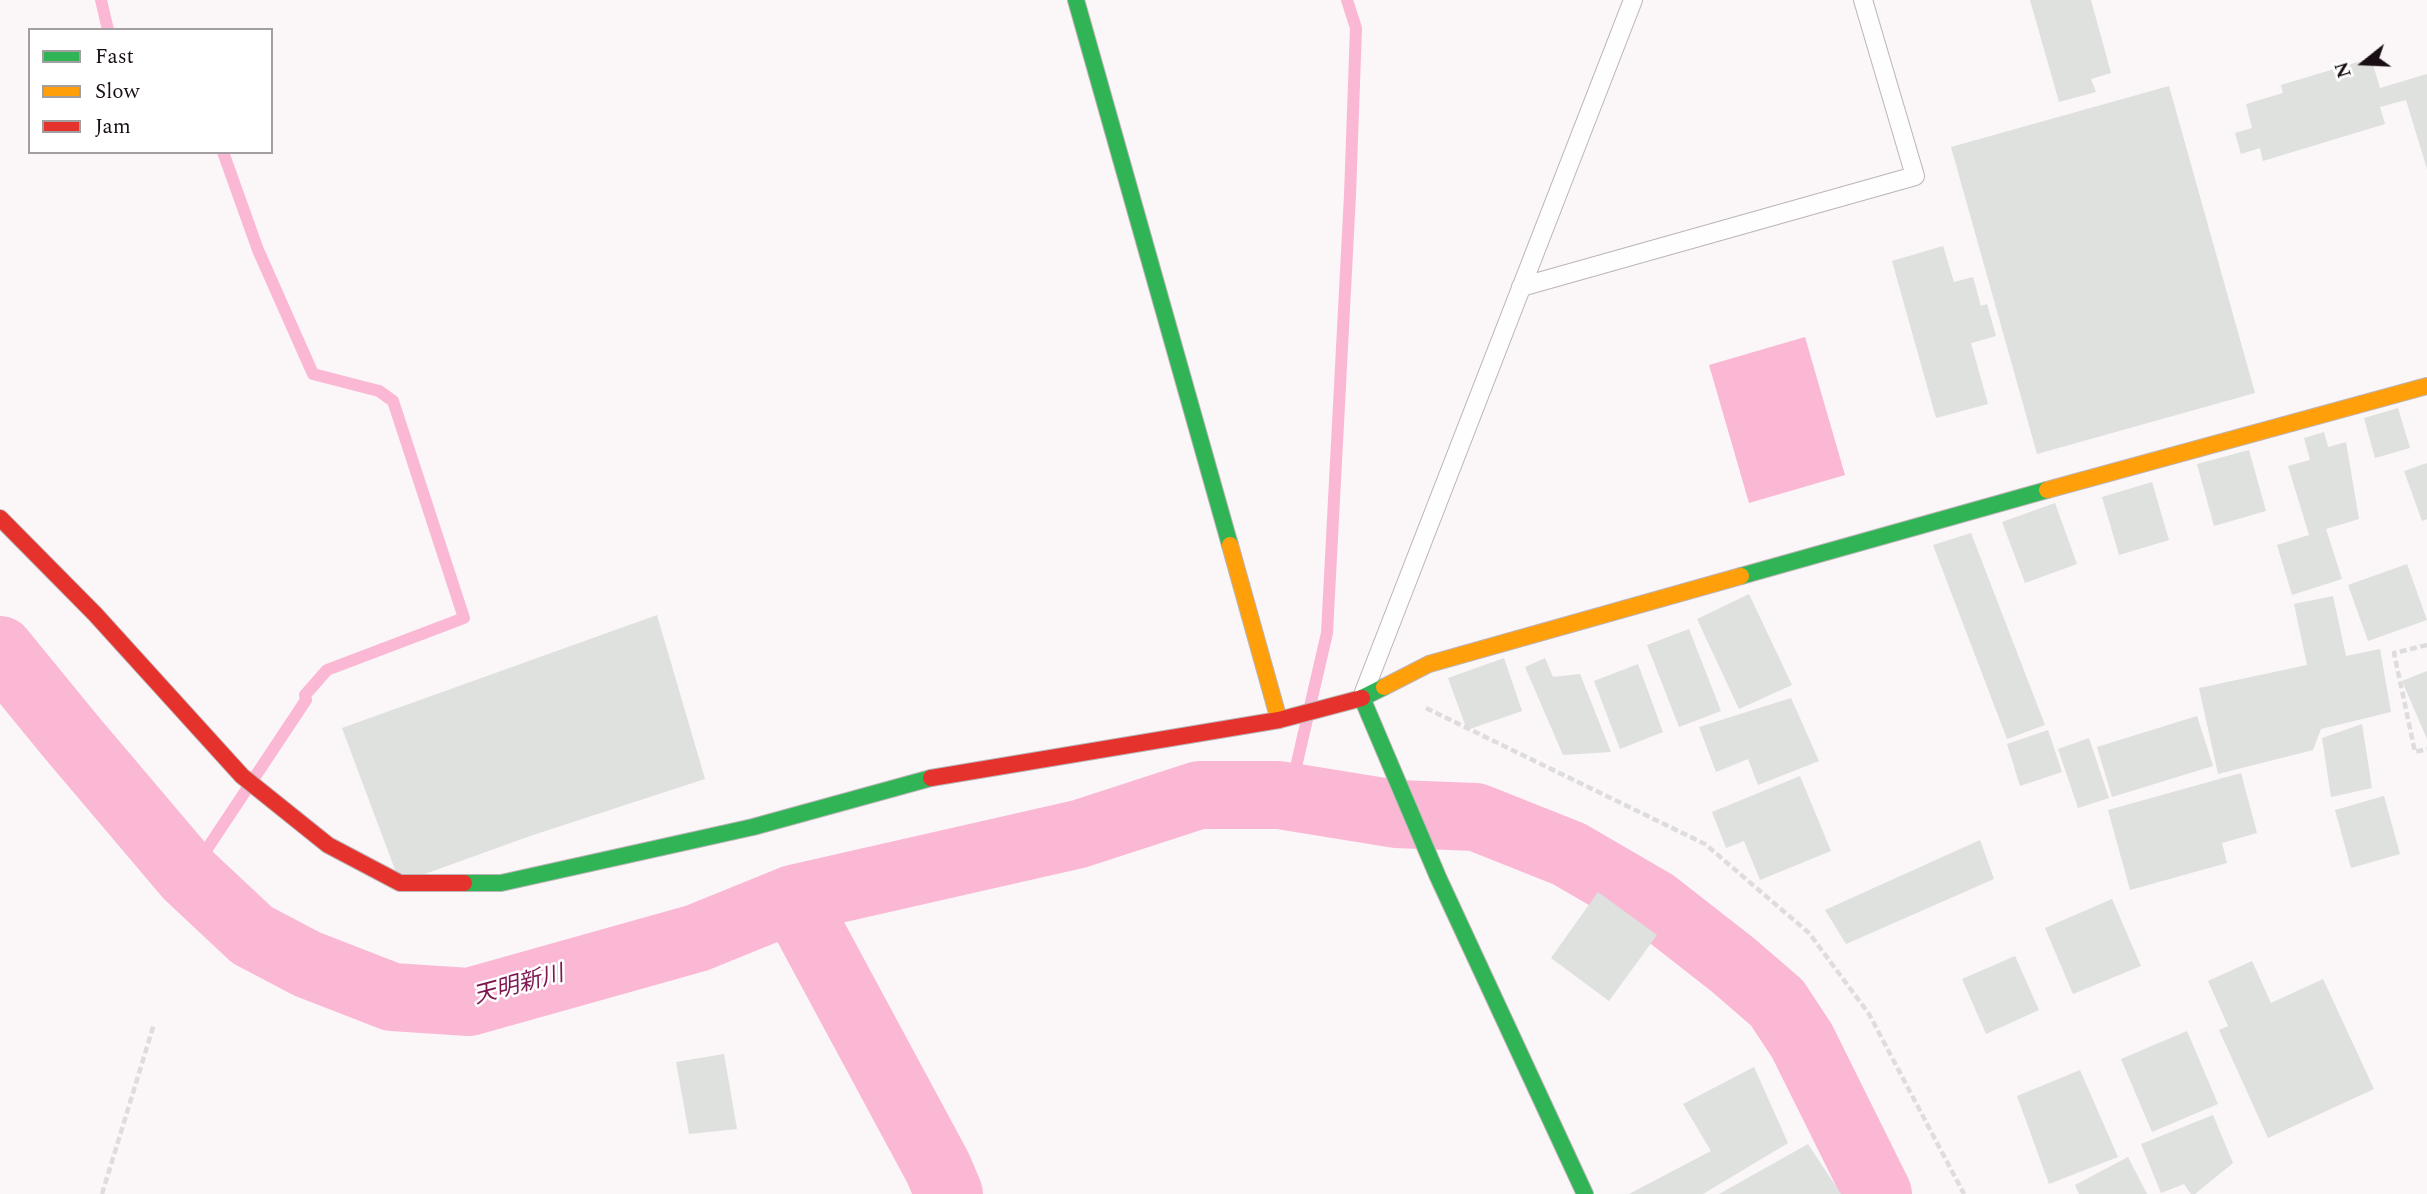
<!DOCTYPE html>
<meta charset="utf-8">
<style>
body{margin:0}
#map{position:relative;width:2427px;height:1194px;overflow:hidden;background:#fbf6f8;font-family:Spectral,serif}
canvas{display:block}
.legend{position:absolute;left:28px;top:28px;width:245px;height:126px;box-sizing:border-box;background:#fff;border:2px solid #a39fa1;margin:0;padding:9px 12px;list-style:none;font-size:21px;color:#190e13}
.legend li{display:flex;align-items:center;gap:14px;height:35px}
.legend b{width:35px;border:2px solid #a39fa1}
.north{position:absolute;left:2329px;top:28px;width:70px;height:70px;-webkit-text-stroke:5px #fff;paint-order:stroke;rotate:252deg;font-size:19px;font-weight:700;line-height:28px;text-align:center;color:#190e13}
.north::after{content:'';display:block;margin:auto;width:24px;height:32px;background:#190e13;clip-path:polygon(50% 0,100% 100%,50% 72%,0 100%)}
</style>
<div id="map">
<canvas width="2427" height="1194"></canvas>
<ul class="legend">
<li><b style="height:9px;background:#30b455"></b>Fast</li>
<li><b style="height:9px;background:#ff9f0a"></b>Slow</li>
<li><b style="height:9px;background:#e5322d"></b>Jam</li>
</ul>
<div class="north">N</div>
</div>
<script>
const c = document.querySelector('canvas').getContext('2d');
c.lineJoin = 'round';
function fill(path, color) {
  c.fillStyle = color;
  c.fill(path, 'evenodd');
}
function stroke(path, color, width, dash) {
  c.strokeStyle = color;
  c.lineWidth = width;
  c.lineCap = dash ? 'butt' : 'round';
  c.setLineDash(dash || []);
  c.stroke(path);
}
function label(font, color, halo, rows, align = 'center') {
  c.font = font + ' Spectral,"Noto Sans JP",serif';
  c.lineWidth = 5;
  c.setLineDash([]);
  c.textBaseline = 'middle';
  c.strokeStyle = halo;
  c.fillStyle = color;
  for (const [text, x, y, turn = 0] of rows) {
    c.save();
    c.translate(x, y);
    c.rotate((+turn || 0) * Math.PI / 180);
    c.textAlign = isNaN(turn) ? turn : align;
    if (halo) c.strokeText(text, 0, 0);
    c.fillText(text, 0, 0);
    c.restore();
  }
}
const water = new Path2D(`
 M 1805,337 L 1845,475 L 1749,503 L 1709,365 Z
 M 837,1002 L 952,1194 L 921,1194 L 890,1129 Z`);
const stream = new Path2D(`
 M 101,0 L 108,30
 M 1279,795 L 1289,797 L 1327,633 L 1350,195 L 1356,28 L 1347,0
 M 189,876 L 306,700 L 305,695 L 327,670 L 464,618 L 393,401 L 379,391 L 313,374 L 258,250 L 223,152`);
const river = new Path2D(`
 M 0,650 L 72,738 L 189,876 L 252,935 L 307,964 L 392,997 L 469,1002 L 697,938 L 793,899 L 1079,834 L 1199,795 L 1279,795 L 1396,814 L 1476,817 L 1569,854 L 1655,904 L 1733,965 L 1777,1003 L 1802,1041 L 1878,1194
 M 793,899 L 938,1168 L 949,1194`);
const building = new Path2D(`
 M 2030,0 L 2091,0 L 2111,73 L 2091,79 L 2096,92 L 2059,102 Z
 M 2371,58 L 2380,88 L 2427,74 L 2427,169 L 2406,100 L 2380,107 L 2385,124 L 2263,161 L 2260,148 L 2241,154 L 2235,133 L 2252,128 L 2246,104 L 2283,93 L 2281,85 Z
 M 2169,86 L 2255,393 L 2037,454 L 1951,147 Z
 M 1943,246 L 1954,282 L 1973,277 L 1981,306 L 1987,304 L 1996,336 L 1971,343 L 1988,404 L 1936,418 L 1892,261 Z
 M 2398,408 L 2410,448 L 2375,458 L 2364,418 Z
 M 2324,432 L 2328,447 L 2346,442 L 2359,519 L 2326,529 L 2342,579 L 2292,595 L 2277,545 L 2309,535 L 2288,466 L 2310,460 L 2304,438 Z
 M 2249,450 L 2266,511 L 2214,526 L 2197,464 Z
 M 2427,463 L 2427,519 L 2422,521 L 2404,471 Z
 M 2152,482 L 2169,540 L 2119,555 L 2102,497 Z
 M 2055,503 L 2077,564 L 2025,583 L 2002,522 Z
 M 1971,533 L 2045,725 L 2007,739 L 1933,545 Z
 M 2407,564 L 2427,620 L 2368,641 L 2348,585 Z
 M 1749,594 L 1792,685 L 1739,709 L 1697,619 Z
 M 2333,596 L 2346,656 L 2380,649 L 2391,712 L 2321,729 L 2313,750 L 2218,774 L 2199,688 L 2307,665 L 2294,604 Z
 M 657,615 L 705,779 L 530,836 L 400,883 L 342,728 Z
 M 1689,629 L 1721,711 L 1679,727 L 1647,645 Z
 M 1504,658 L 1522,711 L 1467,730 L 1448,678 Z
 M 1545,658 L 1553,677 L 1580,674 L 1611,752 L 1563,755 L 1525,667 Z
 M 1638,664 L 1663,732 L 1620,749 L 1594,681 Z
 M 2427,671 L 2427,739 L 2402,681 Z
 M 1791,698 L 1819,761 L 1758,785 L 1748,759 L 1716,772 L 1699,727 Z
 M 2197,716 L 2213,766 L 2112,797 L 2097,747 Z
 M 2362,724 L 2372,788 L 2331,797 L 2322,738 Z
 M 2048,730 L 2062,772 L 2020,786 L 2007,744 Z
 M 2089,738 L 2109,798 L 2078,808 L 2058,749 Z
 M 2241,773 L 2257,833 L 2222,843 L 2227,863 L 2130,890 L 2108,810 Z
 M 1800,776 L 1831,851 L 1760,880 L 1744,841 L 1726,848 L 1712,812 Z
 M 2384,796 L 2400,854 L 2351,868 L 2335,810 Z
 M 1980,840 L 1994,879 L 1846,944 L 1825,910 Z
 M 1598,892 L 1657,935 L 1609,1001 L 1551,958 Z
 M 2112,899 L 2141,966 L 2073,994 L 2045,928 Z
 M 2015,956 L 2039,1010 L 1986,1034 L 1962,979 Z
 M 2252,961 L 2271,1003 L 2323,979 L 2374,1089 L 2268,1138 L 2219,1030 L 2228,1026 L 2208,981 Z
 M 2187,1031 L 2218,1104 L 2152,1132 L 2121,1059 Z
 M 724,1054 L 737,1129 L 689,1134 L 676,1062 Z
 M 1754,1067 L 1788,1143 L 1703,1194 L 1629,1194 L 1711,1151 L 1683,1104 Z
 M 2080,1070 L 2118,1157 L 2049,1184 L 2017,1096 Z
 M 2213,1115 L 2233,1163 L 2195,1194 L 2191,1194 L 2184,1184 L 2161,1193 L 2141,1144 Z
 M 1808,1144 L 1841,1194 L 1719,1194 Z
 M 2128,1157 L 2147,1194 L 2079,1194 L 2075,1185 Z`);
const path = new Path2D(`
 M 2427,645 L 2394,653 L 2415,752 L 2427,749
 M 1426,708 L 1705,844 L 1809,933 L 1869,1014 L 1964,1194
 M 102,1194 L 154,1024`);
const lane = new Path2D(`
 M 1521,287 L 1915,176 L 1863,0
 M 1364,692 L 1633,0`);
const fast = new Path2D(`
 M 1076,0 L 1230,545
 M 1741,576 L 2047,490
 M 1384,687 L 1362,698 L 1438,877 L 1585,1194
 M 464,883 L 501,883 L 753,827 L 931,778`);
const slow = new Path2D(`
 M 2047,490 L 2427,386
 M 1230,545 L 1279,720
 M 1384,687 L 1429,664 L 1741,576`);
const jam = new Path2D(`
 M 0,518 L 95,614 L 242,776 L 328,845 L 400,883 L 464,883
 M 931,778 L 1279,720 L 1362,698`);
const waterNames = [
 ["天明新川",519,987,-15]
];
fill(water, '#fab8d5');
stroke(stream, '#fab8d5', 12);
stroke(river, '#fab8d5', 68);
fill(building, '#dee1dd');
stroke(lane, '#bcb4b7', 20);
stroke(fast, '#bcb4b7', 18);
stroke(slow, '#bcb4b7', 18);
stroke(jam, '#bcb4b7', 18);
stroke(path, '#dedcdd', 4.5, [7, 3.5]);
stroke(lane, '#fefefe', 18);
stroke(fast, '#30b455', 16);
stroke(slow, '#ff9f0a', 16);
stroke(jam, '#e5322d', 16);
label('italic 23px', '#7e1750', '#fff', waterNames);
</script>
